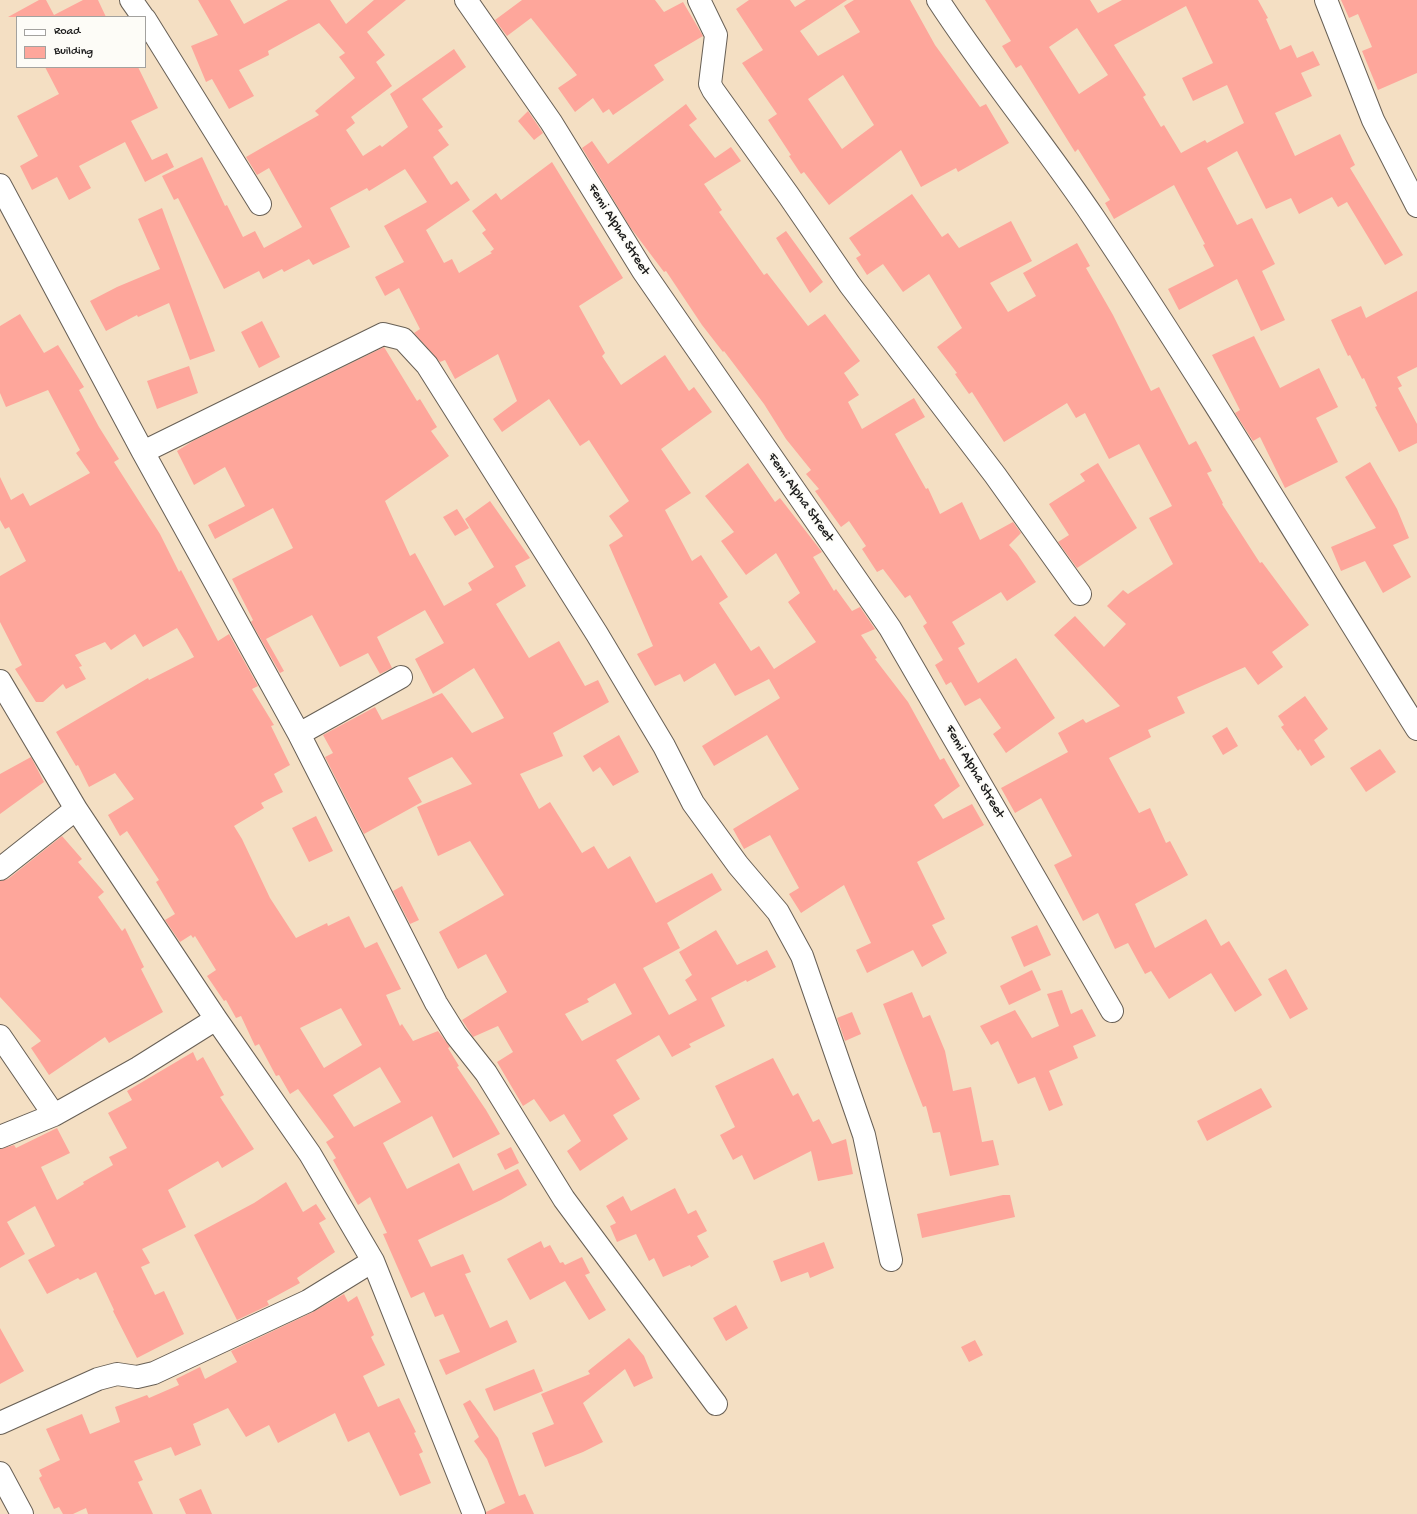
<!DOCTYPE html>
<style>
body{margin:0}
#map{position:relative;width:1417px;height:1514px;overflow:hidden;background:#f4dfc3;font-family:"Gochi Hand",sans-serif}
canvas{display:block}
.legend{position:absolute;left:16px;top:16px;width:130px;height:52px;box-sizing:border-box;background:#fdfcf7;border:1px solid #a3a29f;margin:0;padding:5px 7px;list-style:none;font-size:12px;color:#1c1c1c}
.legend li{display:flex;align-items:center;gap:8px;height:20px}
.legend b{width:20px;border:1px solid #a3a29f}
</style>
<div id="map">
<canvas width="1417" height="1514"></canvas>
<ul class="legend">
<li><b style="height:5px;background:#fff"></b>Road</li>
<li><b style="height:11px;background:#fea69b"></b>Building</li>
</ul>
</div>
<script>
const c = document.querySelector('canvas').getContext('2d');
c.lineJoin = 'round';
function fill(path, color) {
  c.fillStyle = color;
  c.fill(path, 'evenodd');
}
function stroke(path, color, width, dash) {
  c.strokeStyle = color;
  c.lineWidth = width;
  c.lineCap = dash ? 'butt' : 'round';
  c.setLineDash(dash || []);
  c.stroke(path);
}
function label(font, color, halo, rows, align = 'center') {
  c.font = font + ' "Gochi Hand",sans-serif';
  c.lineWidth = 3.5;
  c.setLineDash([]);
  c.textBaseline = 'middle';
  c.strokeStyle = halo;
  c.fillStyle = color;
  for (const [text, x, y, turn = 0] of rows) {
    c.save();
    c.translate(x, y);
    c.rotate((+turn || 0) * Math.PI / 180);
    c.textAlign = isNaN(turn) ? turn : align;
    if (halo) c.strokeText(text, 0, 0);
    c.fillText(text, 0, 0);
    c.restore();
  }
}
const building = new Path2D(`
 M 39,0 L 46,0 L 54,15 L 83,0 L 98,0 L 106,17 L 8,17 Z
 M 198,0 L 230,0 L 244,24 L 288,0 L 330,0 L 346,24 L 374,0 L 406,0 L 367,32 L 385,55 L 376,62 L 392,86 L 351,117 L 355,123 L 346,130 L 363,156 L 380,145 L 382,147 L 408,127 L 390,94 L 454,49 L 466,67 L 422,99 L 443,127 L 438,130 L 449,145 L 433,157 L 451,185 L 457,181 L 470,200 L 426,230 L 444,263 L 452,259 L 459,273 L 492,253 L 490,252 L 494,249 L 482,233 L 486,230 L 472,211 L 496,193 L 501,200 L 552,162 L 623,278 L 579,306 L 605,353 L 602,356 L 621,385 L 665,355 L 689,391 L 694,387 L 712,412 L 661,449 L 691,493 L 665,510 L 692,561 L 701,555 L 728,597 L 719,603 L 751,651 L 759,646 L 774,669 L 816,642 L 788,602 L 800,593 L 776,553 L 746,575 L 721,541 L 734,532 L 705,496 L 748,463 L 775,502 L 780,498 L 822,552 L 813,557 L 834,591 L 836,589 L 852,611 L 860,607 L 873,626 L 875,629 L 861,635 L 877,658 L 875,659 L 908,702 L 940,760 L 944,758 L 960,786 L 934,805 L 943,819 L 972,804 L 984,825 L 917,862 L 945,919 L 932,925 L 947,953 L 922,967 L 913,950 L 867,973 L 856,950 L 871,943 L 844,885 L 801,913 L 789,894 L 799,888 L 770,835 L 744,849 L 733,829 L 799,789 L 767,735 L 714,766 L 702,746 L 780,698 L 769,679 L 735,696 L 715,663 L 684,682 L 680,674 L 655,686 L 637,654 L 653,646 L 609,545 L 623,536 L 609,516 L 629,501 L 589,440 L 580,446 L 549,399 L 502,432 L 493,419 L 517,401 L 498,354 L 455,379 L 445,360 L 440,362 L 414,333 L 420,329 L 399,288 L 385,296 L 375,277 L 404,262 L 384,226 L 427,202 L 405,169 L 369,191 L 367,188 L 330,208 L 350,247 L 313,265 L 309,259 L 284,272 L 282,269 L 263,279 L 259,271 L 224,289 L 178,198 L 174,200 L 162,176 L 202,157 L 225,206 L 227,205 L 243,237 L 255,231 L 264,248 L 302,227 L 269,168 L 257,175 L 246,157 L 319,115 L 315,111 L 355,78 L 339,57 L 345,53 L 319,23 L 268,51 L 269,55 L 239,70 L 254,96 L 229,109 L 212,79 L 206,82 L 191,46 L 218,35 Z
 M 522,0 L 655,0 L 664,12 L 683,2 L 703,36 L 654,65 L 664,80 L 613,115 L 609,109 L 603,113 L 593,98 L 575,112 L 558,88 L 577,75 L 531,18 L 507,36 L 495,20 Z
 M 749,0 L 790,0 L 795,7 L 806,0 L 847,0 L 800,31 L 818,56 L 860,32 L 844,6 L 854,0 L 910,0 L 935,45 L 980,107 L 986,104 L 1009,143 L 958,172 L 956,168 L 921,187 L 901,150 L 829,205 L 804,172 L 801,174 L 789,156 L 791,155 L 768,120 L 777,114 L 742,63 L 763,50 L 736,9 ZM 843,75 L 874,125 L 842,149 L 808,99 Z
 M 985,0 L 1090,0 L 1098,13 L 1122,0 L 1258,0 L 1268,18 L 1266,19 L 1280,50 L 1291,45 L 1297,58 L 1313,51 L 1320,65 L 1301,73 L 1312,96 L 1275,113 L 1295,156 L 1340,134 L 1355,165 L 1350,168 L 1403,255 L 1385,265 L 1347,202 L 1338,207 L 1332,197 L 1299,214 L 1291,198 L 1266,209 L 1237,151 L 1207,168 L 1237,225 L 1252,218 L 1275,264 L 1262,271 L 1285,320 L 1261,331 L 1237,279 L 1179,310 L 1168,289 L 1214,266 L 1203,245 L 1205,244 L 1174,185 L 1114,219 L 1105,203 L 1110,200 L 1078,149 L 1075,152 L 1021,65 L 1016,68 L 1002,46 L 1011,41 ZM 1186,6 L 1213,63 L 1182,78 L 1193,101 L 1227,85 L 1244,123 L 1207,143 L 1205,140 L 1181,153 L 1164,125 L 1161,127 L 1143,97 L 1146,95 L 1114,45 ZM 1077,28 L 1108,75 L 1079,94 L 1049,47 Z
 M 1341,0 L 1417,0 L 1417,73 L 1378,90 L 1362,51 L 1372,47 L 1358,14 L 1349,18 Z
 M 45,67 L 138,67 L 158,108 L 131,121 L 152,160 L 167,153 L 174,167 L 145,182 L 125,142 L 79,166 L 91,188 L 69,200 L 57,177 L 32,190 L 20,166 L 38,156 L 17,116 L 59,94 Z
 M 686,104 L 697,119 L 689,125 L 715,158 L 731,147 L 741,161 L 704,184 L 722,210 L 719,212 L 764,275 L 767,273 L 808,326 L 825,314 L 860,361 L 844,373 L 859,395 L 848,402 L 862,429 L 914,398 L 925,417 L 895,434 L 926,489 L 928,488 L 940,514 L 962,502 L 980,540 L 1013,522 L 1021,533 L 1009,545 L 1017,554 L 1036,582 L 1007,601 L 1001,592 L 952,622 L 965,644 L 958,648 L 978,683 L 1016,658 L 1055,718 L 1006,753 L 993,734 L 1001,728 L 980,698 L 965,706 L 951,682 L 946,685 L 935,665 L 943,660 L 923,626 L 927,623 L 910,595 L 905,598 L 883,569 L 877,572 L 862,549 L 866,546 L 849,521 L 841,527 L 815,491 L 819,489 L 806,474 L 811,470 L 786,439 L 764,404 L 724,351 L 723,352 L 702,325 L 666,271 L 664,272 L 630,227 L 582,148 L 592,141 L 608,164 Z
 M 528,111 L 543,133 L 534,140 L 518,121 Z
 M 912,194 L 942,237 L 948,233 L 959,248 L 1011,221 L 1032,261 L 990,283 L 1008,312 L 1036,296 L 1023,273 L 1077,243 L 1090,266 L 1086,268 L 1113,315 L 1151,391 L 1159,387 L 1189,445 L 1196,441 L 1212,471 L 1207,473 L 1223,503 L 1222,504 L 1260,563 L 1262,562 L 1309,625 L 1272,652 L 1283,667 L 1258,685 L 1245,667 L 1177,697 L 1185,713 L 1148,730 L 1151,737 L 1109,758 L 1139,813 L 1150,808 L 1166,843 L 1170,841 L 1188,875 L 1135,904 L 1155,948 L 1206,919 L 1221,946 L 1229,941 L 1262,995 L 1235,1012 L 1211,973 L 1169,999 L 1151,971 L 1145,974 L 1128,943 L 1115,949 L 1098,913 L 1083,921 L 1054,865 L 1072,856 L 1041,798 L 1015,813 L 1001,788 L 1068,752 L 1058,733 L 1083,719 L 1086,723 L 1120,706 L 1054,635 L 1075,616 L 1104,647 L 1126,624 L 1107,606 L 1123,590 L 1128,594 L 1173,564 L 1149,518 L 1172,506 L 1139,444 L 1109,459 L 1085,413 L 1076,418 L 1067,403 L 1004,442 L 972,392 L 969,394 L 955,374 L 957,373 L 937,347 L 962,328 L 929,274 L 903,292 L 883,264 L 867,275 L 856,258 L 861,255 L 849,238 Z
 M 162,208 L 215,351 L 190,360 L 169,303 L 138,317 L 137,315 L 106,331 L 90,301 L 117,287 L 160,269 L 138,219 Z
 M 786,231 L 823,282 L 810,293 L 776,238 Z
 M 1417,291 L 1417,367 L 1397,377 L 1402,386 L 1398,388 L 1417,424 L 1417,443 L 1399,452 L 1375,407 L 1377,406 L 1364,378 L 1362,379 L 1350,355 L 1348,356 L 1331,320 L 1361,306 L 1366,318 Z
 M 20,314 L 44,353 L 58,345 L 84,387 L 79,390 L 99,427 L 119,459 L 114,462 L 160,534 L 179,572 L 181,570 L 218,641 L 229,634 L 258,686 L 252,689 L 274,725 L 271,726 L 290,765 L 274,774 L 283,792 L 261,803 L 264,808 L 234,826 L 242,839 L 270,898 L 296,938 L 327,923 L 328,926 L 349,916 L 365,948 L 377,942 L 401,989 L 386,995 L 400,1026 L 402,1024 L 413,1041 L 438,1031 L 450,1047 L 448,1048 L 459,1066 L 457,1067 L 486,1110 L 500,1134 L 453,1158 L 432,1116 L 383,1143 L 407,1189 L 459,1163 L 473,1191 L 518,1169 L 527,1185 L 501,1200 L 418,1240 L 431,1267 L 463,1254 L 471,1272 L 465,1274 L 490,1328 L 507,1320 L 517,1342 L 446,1375 L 439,1360 L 460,1352 L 443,1314 L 435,1317 L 424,1292 L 411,1298 L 383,1234 L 387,1233 L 370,1197 L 358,1205 L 333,1160 L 336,1158 L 326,1142 L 334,1137 L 298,1089 L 290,1094 L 279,1075 L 276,1076 L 259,1044 L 255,1046 L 241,1016 L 236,1018 L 226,1000 L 224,1001 L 207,976 L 216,970 L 195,936 L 193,938 L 191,935 L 180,942 L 165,920 L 175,914 L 156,882 L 159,880 L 127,831 L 120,836 L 108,815 L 134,799 L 115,773 L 89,787 L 78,765 L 76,766 L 56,732 L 148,678 L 149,680 L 194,657 L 185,641 L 177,628 L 143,647 L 135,634 L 111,650 L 105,642 L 75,655 L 82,666 L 79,667 L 86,679 L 66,689 L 63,684 L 43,702 L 36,702 L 15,669 L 22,665 L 0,622 L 0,576 L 26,561 L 9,527 L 5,529 L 0,520 L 0,477 L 11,500 L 23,493 L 30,506 L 90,473 L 76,453 L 80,450 L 48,390 L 6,407 L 0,393 L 0,326 ZM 341,1008 L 362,1045 L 324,1068 L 300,1028 ZM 380,1067 L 401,1102 L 354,1127 L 333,1095 Z
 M 262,321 L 280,357 L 259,368 L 241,332 Z
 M 1254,336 L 1280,388 L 1319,368 L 1338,407 L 1316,418 L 1338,462 L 1285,488 L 1260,437 L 1253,441 L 1235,413 L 1240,410 L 1212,355 Z
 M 384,347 L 417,401 L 420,399 L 437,427 L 431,431 L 449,456 L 385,501 L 410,556 L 415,553 L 444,606 L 472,590 L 468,583 L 494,567 L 465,519 L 490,501 L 530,558 L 515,566 L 526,586 L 496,604 L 529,658 L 559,641 L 585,686 L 598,680 L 609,702 L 553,733 L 563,756 L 520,774 L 539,809 L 550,802 L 582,853 L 594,846 L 608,869 L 630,856 L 656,903 L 712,873 L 722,890 L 667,923 L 680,948 L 643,968 L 669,1015 L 697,1000 L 685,980 L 692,975 L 679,952 L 716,930 L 737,965 L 767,950 L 776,967 L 747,982 L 746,980 L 711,998 L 725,1026 L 689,1044 L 691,1047 L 672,1057 L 659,1035 L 616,1060 L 640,1099 L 613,1115 L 628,1139 L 580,1171 L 567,1151 L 581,1141 L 564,1114 L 550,1122 L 534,1099 L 523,1106 L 497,1062 L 513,1052 L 498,1026 L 473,1037 L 462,1020 L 507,992 L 486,954 L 458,969 L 439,932 L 504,895 L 470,841 L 438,856 L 417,807 L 472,784 L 452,757 L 408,778 L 422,802 L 364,834 L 325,757 L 333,753 L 323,735 L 375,707 L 382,720 L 442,693 L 472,733 L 504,718 L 474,668 L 433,694 L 415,659 L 444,643 L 425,610 L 377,637 L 392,668 L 380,674 L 368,653 L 340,667 L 312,615 L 266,639 L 284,671 L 280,673 L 251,622 L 253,620 L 232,579 L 293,548 L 273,508 L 215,539 L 208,525 L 245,506 L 225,467 L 194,485 L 177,451 L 193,441 ZM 615,983 L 632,1014 L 582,1041 L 565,1014 L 589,1002 L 587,999 Z
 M 189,366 L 198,393 L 157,409 L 147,381 Z
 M 1370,462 L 1397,509 L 1409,538 L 1393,545 L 1411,577 L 1383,593 L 1365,561 L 1341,571 L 1331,547 L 1376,528 L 1345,477 Z
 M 1098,463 L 1137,528 L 1077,568 L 1058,542 L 1069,535 L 1049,504 L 1085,481 L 1080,474 Z
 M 457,509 L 469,528 L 455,536 L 443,517 Z
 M 1305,696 L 1328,729 L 1314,740 L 1325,757 L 1311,766 L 1300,749 L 1298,751 L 1281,727 L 1284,725 L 1278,716 Z
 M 1227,727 L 1238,746 L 1223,755 L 1212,736 Z
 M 619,735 L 639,772 L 613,786 L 600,767 L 593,772 L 583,756 Z
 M 1380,749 L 1396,772 L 1366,792 L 1350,768 Z
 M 31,757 L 44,782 L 0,814 L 0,774 Z
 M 316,816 L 333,851 L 309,862 L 292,828 Z
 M 62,836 L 82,859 L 78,862 L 104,892 L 98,897 L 122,931 L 125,928 L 144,967 L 141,969 L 163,1012 L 109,1043 L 105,1037 L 49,1075 L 31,1048 L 41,1041 L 0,997 L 0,881 L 8,879 Z
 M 402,886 L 419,920 L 410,924 L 393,891 Z
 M 1037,925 L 1051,955 L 1024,967 L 1011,937 Z
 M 1286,969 L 1308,1009 L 1290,1019 L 1268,979 Z
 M 1032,970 L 1041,990 L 1009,1005 L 1000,986 Z
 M 1062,990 L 1071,1014 L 1082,1009 L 1096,1036 L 1073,1046 L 1078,1058 L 1049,1071 L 1063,1105 L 1049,1111 L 1035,1077 L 1018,1084 L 998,1041 L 991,1045 L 980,1026 L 1015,1010 L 1032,1038 L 1059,1026 L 1047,994 Z
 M 912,992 L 923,1018 L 930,1015 L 945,1051 L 953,1091 L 971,1087 L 982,1142 L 993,1140 L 999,1165 L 950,1176 L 940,1132 L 933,1133 L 926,1106 L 923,1107 L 883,1004 Z
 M 852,1012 L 861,1034 L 845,1041 L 837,1018 Z
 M 193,1052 L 197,1061 L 203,1057 L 224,1095 L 220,1097 L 254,1149 L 222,1168 L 218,1161 L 168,1190 L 186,1227 L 142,1249 L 150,1263 L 141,1267 L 155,1295 L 164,1291 L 184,1334 L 137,1358 L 113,1311 L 114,1310 L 96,1272 L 80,1280 L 78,1278 L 47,1294 L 28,1260 L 55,1246 L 35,1206 L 7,1222 L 25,1254 L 0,1268 L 0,1149 L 14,1145 L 16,1148 L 57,1128 L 70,1153 L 41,1167 L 57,1200 L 84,1184 L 83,1182 L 113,1165 L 109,1157 L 127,1148 L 108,1113 L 132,1100 L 127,1091 Z
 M 773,1058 L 793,1096 L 798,1093 L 813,1122 L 819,1119 L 832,1144 L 846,1139 L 853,1174 L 818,1181 L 811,1151 L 754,1180 L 742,1155 L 733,1160 L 720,1135 L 735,1127 L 715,1086 Z
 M 1261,1088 L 1272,1107 L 1207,1141 L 1197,1121 Z
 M 511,1147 L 519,1163 L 505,1170 L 497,1154 Z
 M 286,1182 L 303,1212 L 316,1204 L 326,1219 L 319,1223 L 335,1252 L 297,1278 L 300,1283 L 267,1301 L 269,1305 L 237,1320 L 194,1235 L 254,1203 Z
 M 675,1188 L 688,1214 L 696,1210 L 707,1231 L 697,1236 L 709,1257 L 691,1267 L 690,1265 L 663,1277 L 654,1258 L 649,1261 L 636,1234 L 617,1242 L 610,1226 L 616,1223 L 606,1206 L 623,1196 L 631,1211 Z
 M 1003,1195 L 1010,1195 L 1015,1217 L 922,1238 L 917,1214 Z
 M 541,1241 L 544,1248 L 550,1245 L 560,1263 L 563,1262 L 565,1265 L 582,1257 L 590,1273 L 585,1275 L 606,1310 L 589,1320 L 565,1281 L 530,1300 L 507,1259 Z
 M 824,1242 L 834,1268 L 810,1278 L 808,1272 L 781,1282 L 773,1261 Z
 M 344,1294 L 348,1302 L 357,1296 L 374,1335 L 371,1337 L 385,1365 L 363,1376 L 378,1407 L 399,1398 L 416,1432 L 414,1433 L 423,1452 L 419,1454 L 431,1483 L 400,1496 L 369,1432 L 348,1442 L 335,1413 L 278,1443 L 269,1425 L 246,1437 L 228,1408 L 193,1424 L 201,1445 L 175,1456 L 171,1447 L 134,1461 L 143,1480 L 138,1482 L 153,1514 L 88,1514 L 86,1508 L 73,1514 L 63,1514 L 59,1507 L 54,1509 L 39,1478 L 42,1476 L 39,1470 L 60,1460 L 46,1429 L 82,1414 L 90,1434 L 120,1422 L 115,1407 L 147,1395 L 149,1398 L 179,1385 L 176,1379 L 200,1367 L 205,1379 L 237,1362 L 231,1351 L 313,1312 Z
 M 736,1305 L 748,1328 L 726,1341 L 713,1318 Z
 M 0,1328 L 24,1371 L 0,1384 Z
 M 629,1338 L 644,1356 L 653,1378 L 634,1387 L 625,1369 L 583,1403 L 603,1442 L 583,1452 L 545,1467 L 532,1433 L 554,1424 L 541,1394 L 590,1374 L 588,1371 Z
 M 975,1340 L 983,1355 L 969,1362 L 961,1347 Z
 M 534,1369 L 543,1391 L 494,1411 L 485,1389 Z
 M 470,1400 L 498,1438 L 519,1496 L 525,1494 L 534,1514 L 486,1514 L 486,1512 L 505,1503 L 487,1459 L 474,1441 L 479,1437 L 463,1404 Z
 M 201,1489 L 212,1514 L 186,1514 L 179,1499 Z`);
const street = new Path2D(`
 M 131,0 L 143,17
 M 466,0 L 551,122 L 643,271 L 890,628 L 1112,1011
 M 699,0 L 716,35 L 710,84 L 713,90 L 789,196 L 850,285 L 995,475 L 1080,594
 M 938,0 C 987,75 1044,144 1094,218 C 1206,385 1310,558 1417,729
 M 1326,0 L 1373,120 L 1417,206
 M 145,19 L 260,204
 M 0,185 L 143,452 L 299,734 L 436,1003 L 456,1035 L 486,1073 L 564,1199 L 716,1404
 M 143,452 L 383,334 L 403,339 L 427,365 L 597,634 L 664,746 L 693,803 L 738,865 L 778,912 L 802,956 L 864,1135 L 891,1260
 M 0,681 L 76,809 L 216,1019 L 310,1154 L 373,1261 L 474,1514
 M 299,734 L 401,677
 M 0,869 L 76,809
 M 0,1036 L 54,1115
 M 0,1137 L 54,1115 L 138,1068 L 216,1019
 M 0,1423 L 98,1379 L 117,1374 L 137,1377 L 154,1373 L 308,1301 L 373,1261
 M 0,1473 L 22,1514`);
const streetNames = [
 ["Femi Alpha Street",618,230,58],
 ["Femi Alpha Street",800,498,55],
 ["Femi Alpha Street",974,772,60]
];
fill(building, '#fea69b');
stroke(street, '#686056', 24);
stroke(street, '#fff', 22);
label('14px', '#1c1c1c', '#fdfcf7', streetNames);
</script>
